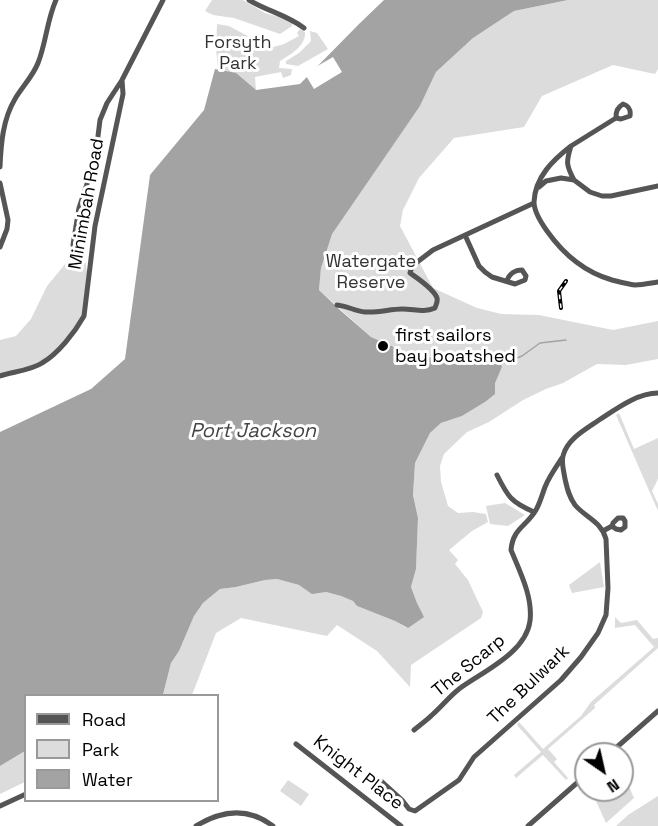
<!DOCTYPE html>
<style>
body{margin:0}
#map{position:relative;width:658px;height:826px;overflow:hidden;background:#fff;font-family:"Space Grotesk",sans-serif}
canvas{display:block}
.legend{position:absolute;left:24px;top:694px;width:195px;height:108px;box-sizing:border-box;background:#fff;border:2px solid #999;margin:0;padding:8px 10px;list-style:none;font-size:18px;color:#000}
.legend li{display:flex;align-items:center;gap:12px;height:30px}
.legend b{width:30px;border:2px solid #999}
.north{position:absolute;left:574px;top:742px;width:60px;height:60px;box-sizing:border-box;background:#fff;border:2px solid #999;border-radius:50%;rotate:146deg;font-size:16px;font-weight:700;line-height:24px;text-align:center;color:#000}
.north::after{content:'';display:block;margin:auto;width:21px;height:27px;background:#000;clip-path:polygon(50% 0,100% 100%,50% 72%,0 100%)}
</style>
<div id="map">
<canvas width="658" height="826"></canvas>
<ul class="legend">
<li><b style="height:8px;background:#555"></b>Road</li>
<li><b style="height:16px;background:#dcdcdc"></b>Park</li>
<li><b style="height:16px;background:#a3a3a3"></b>Water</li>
</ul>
<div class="north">N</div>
</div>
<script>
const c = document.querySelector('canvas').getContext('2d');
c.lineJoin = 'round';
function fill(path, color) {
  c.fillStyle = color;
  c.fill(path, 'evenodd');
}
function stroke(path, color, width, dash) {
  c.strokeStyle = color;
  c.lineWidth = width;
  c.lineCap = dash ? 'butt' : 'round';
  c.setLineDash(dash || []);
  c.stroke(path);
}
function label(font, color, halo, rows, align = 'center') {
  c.font = font + ' "Space Grotesk",sans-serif';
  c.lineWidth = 6;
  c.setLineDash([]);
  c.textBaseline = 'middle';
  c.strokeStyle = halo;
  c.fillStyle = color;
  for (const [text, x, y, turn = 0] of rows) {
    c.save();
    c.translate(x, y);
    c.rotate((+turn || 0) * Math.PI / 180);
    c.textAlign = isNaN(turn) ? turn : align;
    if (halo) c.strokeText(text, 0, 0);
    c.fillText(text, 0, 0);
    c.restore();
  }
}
const green = new Path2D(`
 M 212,0 L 243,0 L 265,13 L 286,19 L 292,23 L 292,26 L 280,34 L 234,18 L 213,15 L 205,11 Z
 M 568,0 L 658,0 L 658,69 L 655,74 L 613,65 L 542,96 L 524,127 L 454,138 L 419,178 L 403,210 L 400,226 L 433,288 L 477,308 L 501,314 L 539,315 L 613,330 L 658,321 L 658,359 L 626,365 L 597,364 L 563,383 L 546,389 L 523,400 L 489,422 L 467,432 L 444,454 L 440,466 L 441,482 L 448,506 L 458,513 L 473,512 L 486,514 L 488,522 L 472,531 L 449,550 L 458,560 L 455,564 L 468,580 L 483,612 L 481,618 L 411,665 L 410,687 L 377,651 L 337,625 L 327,636 L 241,618 L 216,633 L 192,695 L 163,696 L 171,663 L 179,651 L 194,616 L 203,603 L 220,589 L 236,587 L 265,580 L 277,579 L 299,585 L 312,593 L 326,592 L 341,596 L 353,601 L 357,606 L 395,621 L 407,628 L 417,603 L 411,587 L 416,569 L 418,518 L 413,495 L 415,463 L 430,433 L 441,423 L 462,416 L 485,402 L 502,367 L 500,362 L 494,360 L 483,361 L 476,358 L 455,364 L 447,362 L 441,358 L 435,356 L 427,358 L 406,355 L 396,348 L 371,337 L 319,290 L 321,268 L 331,234 L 420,106 L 436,72 L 473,38 L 514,11 Z
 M 217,24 L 229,26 L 270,48 L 284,44 L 299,36 L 297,33 L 300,29 L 305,32 C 306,46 291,54 280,61 L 279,68 L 292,69 L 291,75 L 283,78 L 281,72 L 255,77 L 256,90 L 218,71 L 216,47 Z
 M 310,31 L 317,33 L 328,49 L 298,66 L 286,64 L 286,61 L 299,53 L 311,41 Z
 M 66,263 L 86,263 L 88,284 L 84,316 L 61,347 L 41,364 L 0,375 L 0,340 L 16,336 L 31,319 L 47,286 Z
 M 619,413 L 634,449 L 658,438 L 658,479 L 652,491 L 658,504 L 658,511 L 616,415 Z
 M 505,503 L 525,515 L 508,526 L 490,524 L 486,506 Z
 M 600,562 L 604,587 L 572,593 L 569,585 Z
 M 615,617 L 621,623 L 637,620 L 653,639 L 658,638 L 658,648 L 594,705 L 595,708 L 548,749 L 557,759 L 554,762 L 568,778 L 566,780 L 543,755 L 516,778 L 514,775 L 541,752 L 517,725 L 519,722 L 543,749 L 581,716 L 591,702 L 654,647 L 635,625 L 615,628 Z
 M 25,751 L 25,782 L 0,794 L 0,766 Z
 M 622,771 L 634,798 L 606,823 L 591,790 L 622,790 Z
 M 288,780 L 309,794 L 301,806 L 280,791 Z
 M 658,796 L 658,826 L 616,826 L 628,815 Z`);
const water = new Path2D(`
 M 384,0 L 568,0 L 514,11 L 473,38 L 436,72 L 420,106 L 332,234 L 321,268 L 319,290 L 340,310 L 371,337 L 396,348 L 406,355 L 427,358 L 435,356 L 441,358 L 447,362 L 455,364 L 465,361 L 471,357 L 483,361 L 494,360 L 500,362 L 502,367 L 495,383 L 495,394 L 485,402 L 462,416 L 441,423 L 430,433 L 415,463 L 413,495 L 418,518 L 416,569 L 411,587 L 417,603 L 424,617 L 408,628 L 395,621 L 357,606 L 353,601 L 341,596 L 326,592 L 312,594 L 299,585 L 277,579 L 265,580 L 236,587 L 220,589 L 203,603 L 194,616 L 179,651 L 171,663 L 163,695 L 26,696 L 25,751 L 0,766 L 0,432 L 91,389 L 125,359 L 150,175 L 204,110 L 215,69 L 236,73 L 256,90 L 300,84 L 359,24 Z`);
const pier = new Path2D(`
 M 333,57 L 342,72 L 314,89 L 305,74 L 309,71 Z`);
const stream = new Path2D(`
 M 501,364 L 522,356 L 540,343 L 566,340`);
const street = new Path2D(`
 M 249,0 C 267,11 287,15 304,28
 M 571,146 C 553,160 535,177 534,202 C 534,212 542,224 547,231 C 564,255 584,272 612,280 C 620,282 627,284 635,285 C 643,285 651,283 658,282
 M 0,167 C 1,143 3,119 15,99 C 22,87 33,76 38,63 C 46,43 47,20 56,0
 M 574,180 C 566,165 566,162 571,146 L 616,118 C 616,111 617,108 623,104 C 629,106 631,109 630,116 L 621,119 L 616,118
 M 0,183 L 8,220 L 7,229 L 0,247
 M 539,187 L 546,181 L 561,178 L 574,180 L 590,192 L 602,196 L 611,196 L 658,186
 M 465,235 L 479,266 L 485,272 L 492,277 L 515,284 L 525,280 L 526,276 L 522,270 C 515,270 509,274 507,281
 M 73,245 L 79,208 L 95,160 L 100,120 L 107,103 L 122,80 L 163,0
 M 337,305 C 347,306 355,311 365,312 C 379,313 390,309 402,309 C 415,309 423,313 435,308 C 436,304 438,302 437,298 C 434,289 417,278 410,273 L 412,266 L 433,250 L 534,203
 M 0,376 C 12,372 32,370 42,363 C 58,354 75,332 84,316 L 95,226 L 123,94 L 122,80
 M 497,475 C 508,497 511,502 534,512
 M 603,531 L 612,526 L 613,523 L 618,518 L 623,518 L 625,521 L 625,527 L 621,530 L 616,529 L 612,526
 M 414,730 C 420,725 427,720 432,715 C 441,707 449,697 459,689 C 482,672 526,653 530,621 C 533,597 520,572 511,550 C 513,528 526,527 536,510 C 540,503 542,495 545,487 C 549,477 556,467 562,458
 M 296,744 L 401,826
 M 609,754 L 658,711
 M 380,780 L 402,800 L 409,809 L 415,811 L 459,780 L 474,757 L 561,680 L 581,657 L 598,633 L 606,615 L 608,588 L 606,539 C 601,521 586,518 575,505 C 569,497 567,488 565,479 C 564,472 561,462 563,456 C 567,439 586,429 599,420 C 616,409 637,393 658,393
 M 0,806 L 26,794
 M 196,826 C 222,810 248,807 273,826
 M 528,826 L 586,775`);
const rail = new Path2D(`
 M 561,308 L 559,291 L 566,281`);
const markers = [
 [383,346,6,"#000"]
];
const parkNames = [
 ["Forsyth",238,43],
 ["Park",238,64],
 ["Watergate",371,262],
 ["Reserve",371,283]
];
const streetNames = [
 ["Minimbah Road",87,204,-80],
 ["The Scarp",469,666,-39],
 ["The Bulwark",529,685,-44],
 ["Knight Place",358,773,38]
];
const poiNames = [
 ["first sailors",395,336],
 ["bay boatshed",395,357]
];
const waterNames = [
 ["Port Jackson",253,432]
];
fill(green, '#dcdcdc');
fill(water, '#a3a3a3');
fill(pier, '#fff');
stroke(stream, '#a3a3a3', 1.5);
stroke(street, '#555', 5);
stroke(rail, '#000', 4);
stroke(rail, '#fff', 1.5, [4.5]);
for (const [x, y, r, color] of markers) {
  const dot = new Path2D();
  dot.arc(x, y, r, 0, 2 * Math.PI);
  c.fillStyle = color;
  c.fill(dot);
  stroke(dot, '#fff', 2);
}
label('18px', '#333', '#fff', parkNames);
label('18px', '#000', '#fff', streetNames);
label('18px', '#000', '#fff', poiNames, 'left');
label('italic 20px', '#444', '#fff', waterNames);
</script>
